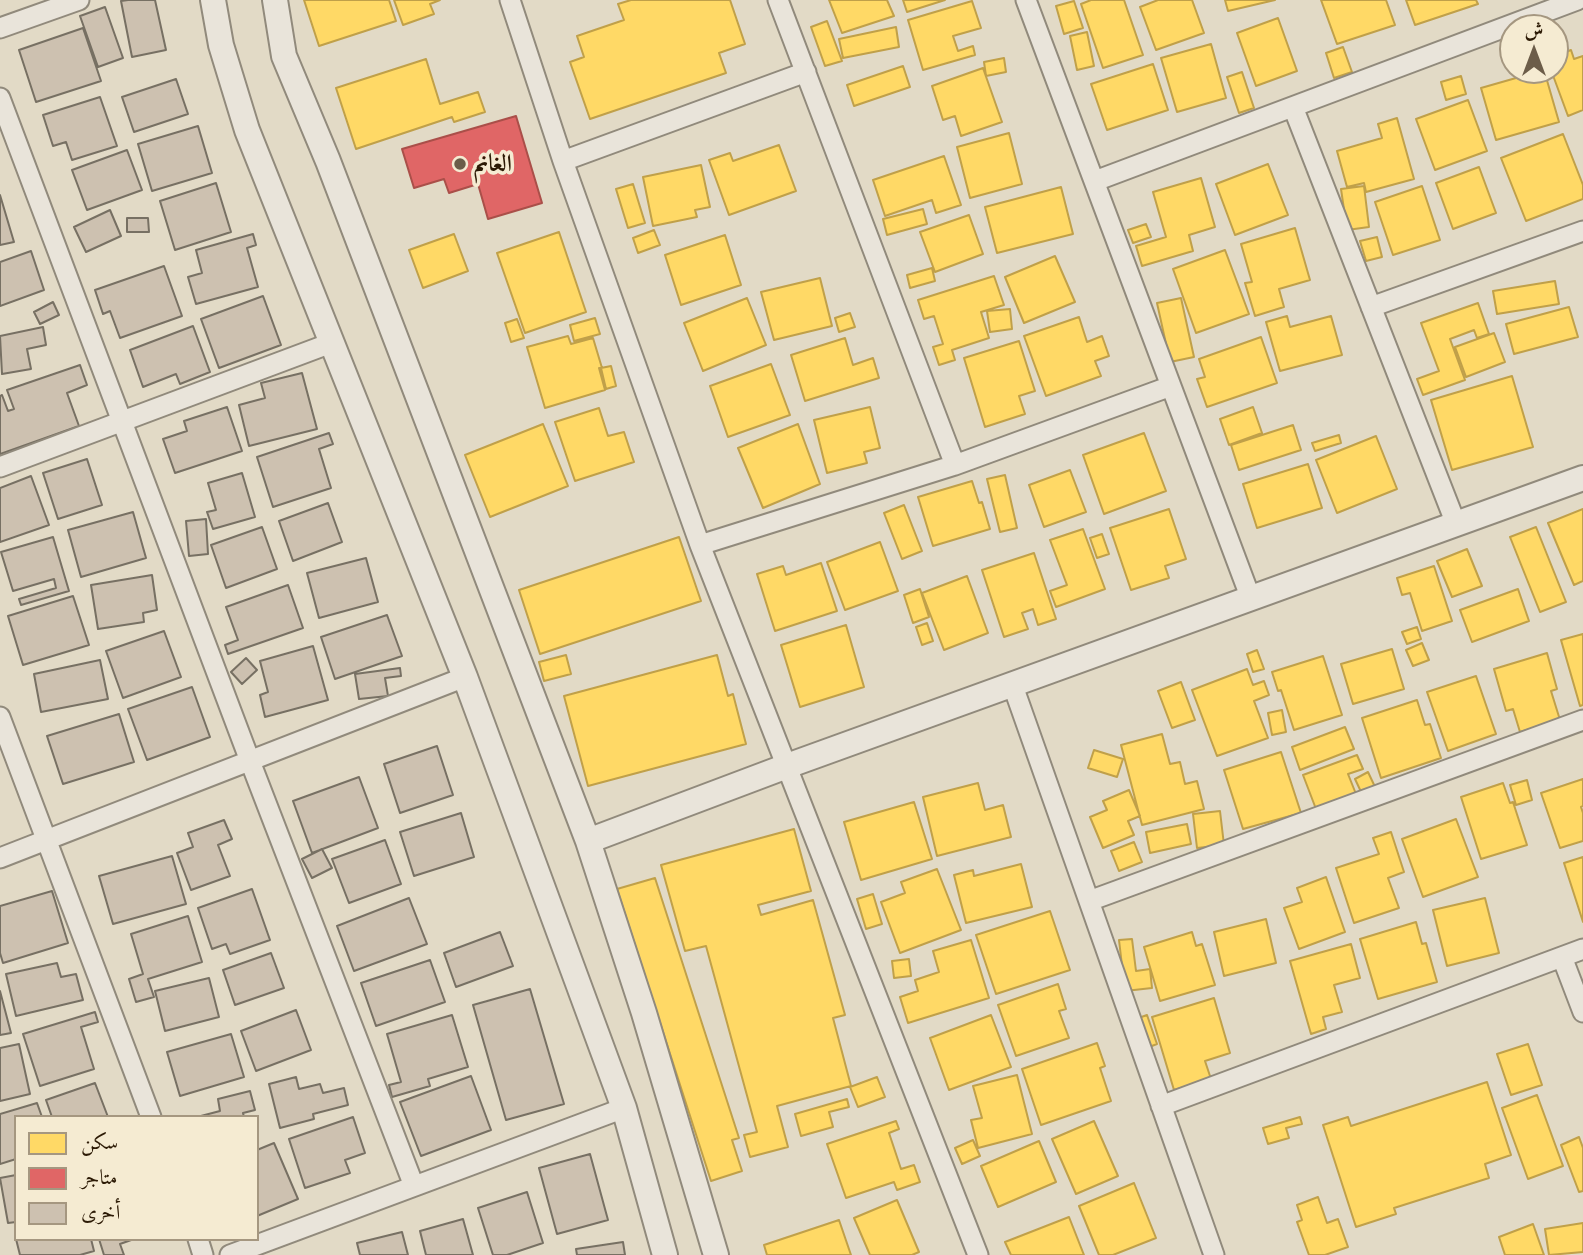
<!DOCTYPE html>
<meta charset="utf-8">
<style>
body{margin:0}
#map{position:relative;width:1583px;height:1255px;overflow:hidden;background:#e2dac6;font-family:"Libre Caslon Text",Amiri,serif}
canvas{display:block}
.legend{position:absolute;left:14px;top:1115px;width:245px;height:126px;box-sizing:border-box;background:#f5ebd2;border:2px solid #a59780;margin:0;padding:9px 12px;list-style:none;font-size:21px;color:#2c1a05}
.legend li{display:flex;align-items:center;gap:14px;height:35px}
.legend b{width:35px;border:2px solid #a59780}
.north{position:absolute;left:1499px;top:14px;width:70px;height:70px;box-sizing:border-box;background:#f5ebd2;border:2px solid #a59780;border-radius:50%;rotate:0deg;font-size:19px;font-weight:700;line-height:28px;text-align:center;color:#2c1a05}
.north::after{content:'';display:block;margin:auto;width:24px;height:32px;background:#6c5d49;clip-path:polygon(50% 0,100% 100%,50% 72%,0 100%)}
</style>
<div id="map">
<canvas width="1583" height="1255"></canvas>
<ul class="legend">
<li><b style="height:19px;background:#ffd966"></b>سكن</li>
<li><b style="height:19px;background:#e06666"></b>متاجر</li>
<li><b style="height:19px;background:#cdc1b0"></b>أخرى</li>
</ul>
<div class="north">ش</div>
</div>
<script>
const c = document.querySelector('canvas').getContext('2d');
c.lineJoin = 'round';
function fill(path, color) {
  c.fillStyle = color;
  c.fill(path, 'evenodd');
}
function stroke(path, color, width, dash) {
  c.strokeStyle = color;
  c.lineWidth = width;
  c.lineCap = dash ? 'butt' : 'round';
  c.setLineDash(dash || []);
  c.stroke(path);
}
function label(font, color, halo, rows, align = 'center') {
  c.font = font + ' "Libre Caslon Text",Amiri,serif';
  c.lineWidth = 7;
  c.setLineDash([]);
  c.textBaseline = 'middle';
  c.strokeStyle = halo;
  c.fillStyle = color;
  for (const [text, x, y, turn = 0] of rows) {
    c.save();
    c.translate(x, y);
    c.rotate((+turn || 0) * Math.PI / 180);
    c.textAlign = isNaN(turn) ? turn : align;
    if (halo) c.strokeText(text, 0, 0);
    c.fillText(text, 0, 0);
    c.restore();
  }
}
const homes = new Path2D(`
 M 304,0 L 389,0 L 396,21 L 319,46 Z
 M 394,0 L 440,0 L 430,4 L 434,14 L 403,25 Z
 M 631,0 L 730,0 L 745,44 L 719,53 L 726,73 L 590,119 L 570,62 L 584,57 L 577,36 L 624,20 L 618,4 Z
 M 829,0 L 887,0 L 894,16 L 842,33 Z
 M 903,0 L 945,0 L 907,12 Z
 M 1091,0 L 1124,0 L 1143,55 L 1103,68 L 1081,4 Z
 M 1158,0 L 1192,0 L 1204,33 L 1156,50 L 1140,7 Z
 M 1225,0 L 1275,0 L 1228,11 Z
 M 1321,0 L 1386,0 L 1395,25 L 1337,44 Z
 M 1406,0 L 1476,0 L 1478,4 L 1415,25 Z
 M 972,1 L 981,28 L 953,36 L 958,51 L 973,46 L 975,55 L 923,70 L 908,20 Z
 M 1074,1 L 1083,28 L 1064,34 L 1056,6 Z
 M 1278,18 L 1297,71 L 1256,86 L 1237,33 Z
 M 827,21 L 842,61 L 825,66 L 811,27 Z
 M 896,27 L 899,47 L 843,58 L 839,39 Z
 M 1087,32 L 1094,66 L 1077,70 L 1070,36 Z
 M 1211,44 L 1226,98 L 1177,112 L 1161,58 Z
 M 1343,47 L 1352,72 L 1334,78 L 1326,53 Z
 M 1571,50 L 1574,59 L 1583,56 L 1583,110 L 1568,116 L 1551,70 L 1555,70 L 1555,56 Z
 M 1004,58 L 1006,72 L 986,76 L 984,62 Z
 M 426,59 L 440,104 L 478,92 L 485,112 L 454,122 L 452,117 L 356,149 L 336,88 Z
 M 1153,64 L 1168,110 L 1107,130 L 1091,84 Z
 M 903,66 L 910,87 L 854,106 L 847,85 Z
 M 983,68 L 1002,122 L 961,136 L 955,116 L 943,120 L 932,86 Z
 M 1544,70 L 1559,122 L 1496,140 L 1481,88 Z
 M 1242,72 L 1254,108 L 1239,113 L 1227,77 Z
 M 1461,76 L 1466,94 L 1446,100 L 1441,82 Z
 M 1468,100 L 1487,151 L 1435,170 L 1416,119 Z
 M 1397,118 L 1414,179 L 1366,192 L 1364,183 L 1347,187 L 1337,151 L 1382,138 L 1378,124 Z
 M 1009,133 L 1022,184 L 970,198 L 957,147 Z
 M 1563,134 L 1583,185 L 1583,199 L 1526,221 L 1501,158 Z
 M 779,145 L 796,191 L 729,215 L 709,160 L 730,153 L 733,161 Z
 M 944,156 L 961,205 L 936,213 L 932,200 L 885,216 L 873,180 Z
 M 1268,164 L 1288,215 L 1235,235 L 1216,184 Z
 M 701,165 L 710,207 L 695,210 L 697,217 L 653,226 L 643,177 Z
 M 1479,167 L 1496,213 L 1453,229 L 1436,183 Z
 M 1201,178 L 1215,227 L 1189,235 L 1193,251 L 1142,266 L 1136,246 L 1166,237 L 1153,192 Z
 M 633,184 L 645,223 L 628,228 L 616,189 Z
 M 1364,186 L 1369,227 L 1347,230 L 1341,189 Z
 M 1422,186 L 1440,240 L 1393,255 L 1375,202 Z
 M 1061,187 L 1073,234 L 997,253 L 985,207 Z
 M 923,209 L 927,224 L 887,235 L 883,219 Z
 M 969,215 L 983,254 L 935,272 L 920,232 Z
 M 1146,224 L 1151,237 L 1133,243 L 1128,230 Z
 M 1295,228 L 1310,280 L 1279,289 L 1284,307 L 1255,316 L 1245,283 L 1252,282 L 1241,244 Z
 M 654,230 L 660,245 L 638,253 L 633,238 Z
 M 559,232 L 586,312 L 525,333 L 497,253 Z
 M 454,234 L 468,271 L 423,288 L 409,250 Z
 M 725,235 L 741,285 L 681,305 L 665,255 Z
 M 1377,237 L 1382,257 L 1366,261 L 1360,241 Z
 M 1225,250 L 1249,314 L 1196,333 L 1173,269 Z
 M 1055,256 L 1075,302 L 1024,323 L 1005,277 Z
 M 932,268 L 935,281 L 910,288 L 907,275 Z
 M 994,276 L 1004,305 L 981,312 L 989,338 L 952,350 L 955,360 L 939,365 L 933,347 L 943,344 L 934,316 L 924,319 L 918,300 Z
 M 820,278 L 832,326 L 774,340 L 761,292 Z
 M 1555,281 L 1559,304 L 1497,314 L 1493,291 Z
 M 747,298 L 766,345 L 703,371 L 684,323 Z
 M 1181,298 L 1194,357 L 1170,362 L 1157,303 Z
 M 1478,303 L 1489,334 L 1477,338 L 1474,330 L 1450,339 L 1465,380 L 1423,395 L 1417,379 L 1439,371 L 1421,323 Z
 M 1569,307 L 1578,337 L 1514,354 L 1506,324 Z
 M 1010,309 L 1012,329 L 990,332 L 987,311 Z
 M 850,313 L 855,327 L 839,332 L 835,318 Z
 M 1287,316 L 1290,327 L 1331,316 L 1342,355 L 1280,371 L 1266,322 Z
 M 1079,317 L 1087,342 L 1102,336 L 1109,356 L 1095,361 L 1101,376 L 1046,396 L 1024,336 Z
 M 595,318 L 600,334 L 574,341 L 570,325 Z
 M 517,319 L 524,338 L 511,342 L 505,323 Z
 M 1494,333 L 1505,362 L 1466,377 L 1455,347 Z
 M 568,336 L 571,344 L 593,338 L 602,368 L 599,368 L 605,390 L 545,408 L 527,347 Z
 M 1261,337 L 1277,383 L 1207,407 L 1197,379 L 1205,377 L 1199,359 Z
 M 845,338 L 853,365 L 873,358 L 879,378 L 805,401 L 791,355 Z
 M 1019,341 L 1035,391 L 1019,396 L 1025,414 L 985,427 L 964,358 Z
 M 771,364 L 790,415 L 728,437 L 710,386 Z
 M 611,366 L 616,386 L 606,389 L 601,368 Z
 M 1512,376 L 1533,447 L 1452,470 L 1431,400 Z
 M 870,407 L 880,448 L 864,452 L 867,463 L 827,473 L 814,420 Z
 M 1253,407 L 1262,433 L 1229,445 L 1220,419 Z
 M 599,408 L 608,436 L 624,432 L 634,462 L 575,481 L 555,422 Z
 M 543,424 L 568,486 L 490,517 L 465,455 Z
 M 798,424 L 820,484 L 763,508 L 738,448 Z
 M 1293,425 L 1301,450 L 1239,470 L 1231,445 Z
 M 1144,433 L 1166,491 L 1104,514 L 1083,455 Z
 M 1339,435 L 1341,443 L 1315,451 L 1312,443 Z
 M 1376,436 L 1397,489 L 1337,513 L 1316,460 Z
 M 1308,464 L 1322,508 L 1257,528 L 1243,484 Z
 M 1070,470 L 1086,512 L 1044,527 L 1029,485 Z
 M 1005,475 L 1017,528 L 1000,532 L 987,479 Z
 M 972,481 L 979,503 L 982,502 L 990,529 L 933,546 L 918,497 Z
 M 904,505 L 922,551 L 902,559 L 884,513 Z
 M 1169,509 L 1186,559 L 1165,566 L 1169,578 L 1131,590 L 1110,528 Z
 M 1583,509 L 1583,581 L 1574,585 L 1548,523 Z
 M 1536,527 L 1566,602 L 1540,612 L 1510,537 Z
 M 1083,529 L 1105,589 L 1056,607 L 1050,591 L 1067,585 L 1050,540 Z
 M 1102,534 L 1109,554 L 1097,558 L 1090,538 Z
 M 679,537 L 701,601 L 540,654 L 519,590 Z
 M 880,542 L 898,591 L 845,610 L 827,562 Z
 M 1467,549 L 1482,586 L 1452,597 L 1437,561 Z
 M 1034,553 L 1056,619 L 1038,625 L 1033,609 L 1022,613 L 1028,629 L 1004,637 L 982,570 Z
 M 821,563 L 837,611 L 775,631 L 757,574 L 783,566 L 786,575 Z
 M 1434,566 L 1452,621 L 1422,631 L 1410,593 L 1402,595 L 1397,578 Z
 M 967,576 L 988,633 L 944,650 L 922,593 Z
 M 920,589 L 929,617 L 913,623 L 904,595 Z
 M 1518,589 L 1529,621 L 1472,642 L 1460,610 Z
 M 927,623 L 933,641 L 922,645 L 916,627 Z
 M 846,625 L 864,687 L 800,707 L 781,645 Z
 M 1417,627 L 1421,639 L 1407,644 L 1402,632 Z
 M 1583,634 L 1583,705 L 1580,706 L 1561,640 Z
 M 1422,643 L 1429,660 L 1413,666 L 1406,650 Z
 M 1392,649 L 1404,689 L 1353,704 L 1341,664 Z
 M 1257,650 L 1264,669 L 1253,672 L 1247,654 Z
 M 1547,653 L 1557,689 L 1551,691 L 1560,720 L 1520,732 L 1513,709 L 1506,711 L 1494,669 Z
 M 566,655 L 571,674 L 544,681 L 539,662 Z
 M 717,655 L 728,696 L 733,694 L 746,744 L 588,786 L 564,696 Z
 M 1323,656 L 1342,715 L 1294,730 L 1281,690 L 1278,691 L 1272,672 Z
 M 1247,669 L 1253,685 L 1264,681 L 1269,695 L 1254,701 L 1268,738 L 1217,756 L 1192,690 Z
 M 1476,676 L 1496,734 L 1448,751 L 1427,692 Z
 M 1181,682 L 1195,720 L 1172,728 L 1158,691 Z
 M 1417,700 L 1425,725 L 1430,724 L 1441,758 L 1381,778 L 1362,718 Z
 M 1282,710 L 1286,732 L 1272,735 L 1268,713 Z
 M 1345,727 L 1354,749 L 1300,770 L 1292,747 Z
 M 1162,734 L 1170,764 L 1180,762 L 1185,784 L 1197,781 L 1204,809 L 1142,825 L 1121,745 Z
 M 1094,750 L 1123,759 L 1117,777 L 1088,768 Z
 M 1281,752 L 1301,813 L 1243,829 L 1224,770 Z
 M 1357,755 L 1363,769 L 1348,774 L 1356,794 L 1316,809 L 1303,775 Z
 M 1368,772 L 1376,789 L 1363,796 L 1355,779 Z
 M 1583,779 L 1583,806 L 1581,807 L 1583,813 L 1583,841 L 1560,848 L 1541,793 Z
 M 1527,780 L 1532,800 L 1516,805 L 1510,785 Z
 M 978,783 L 985,810 L 1003,805 L 1011,837 L 937,856 L 923,797 Z
 M 1503,783 L 1510,803 L 1513,802 L 1527,845 L 1481,859 L 1461,797 Z
 M 1129,790 L 1140,816 L 1128,821 L 1134,835 L 1103,848 L 1090,817 L 1107,810 L 1103,801 Z
 M 914,802 L 932,859 L 861,880 L 844,822 Z
 M 1220,811 L 1224,845 L 1197,848 L 1193,814 Z
 M 1456,819 L 1478,877 L 1423,897 L 1402,839 Z
 M 1187,824 L 1191,844 L 1150,853 L 1146,832 Z
 M 794,829 L 811,891 L 758,905 L 761,915 L 813,900 L 845,1015 L 833,1018 L 851,1086 L 777,1106 L 788,1147 L 750,1157 L 744,1135 L 757,1132 L 706,946 L 685,951 L 661,865 Z
 M 1391,832 L 1404,872 L 1388,878 L 1399,908 L 1354,923 L 1336,868 L 1379,854 L 1373,838 Z
 M 1134,842 L 1142,862 L 1119,871 L 1111,851 Z
 M 1583,857 L 1583,922 L 1564,863 Z
 M 1021,864 L 1032,907 L 966,923 L 954,875 L 973,870 L 974,876 Z
 M 937,869 L 961,930 L 900,953 L 881,902 L 905,893 L 901,882 Z
 M 1326,877 L 1345,932 L 1299,949 L 1284,908 L 1302,902 L 1297,888 Z
 M 655,878 L 739,1138 L 732,1140 L 742,1171 L 711,1181 L 617,889 Z
 M 873,894 L 882,924 L 866,929 L 857,899 Z
 M 1485,898 L 1499,953 L 1447,966 L 1433,910 Z
 M 1050,911 L 1070,970 L 996,994 L 976,935 Z
 M 1266,919 L 1276,963 L 1224,976 L 1214,932 Z
 M 1416,922 L 1422,944 L 1426,943 L 1437,982 L 1378,999 L 1360,939 Z
 M 1192,932 L 1196,946 L 1202,944 L 1215,985 L 1160,1001 L 1144,947 Z
 M 1132,939 L 1136,971 L 1150,969 L 1152,988 L 1125,991 L 1119,940 Z
 M 971,940 L 989,998 L 908,1023 L 900,997 L 918,991 L 915,980 L 939,972 L 933,951 Z
 M 1351,944 L 1360,978 L 1334,985 L 1342,1012 L 1323,1017 L 1326,1029 L 1311,1034 L 1290,961 Z
 M 909,959 L 911,976 L 894,978 L 892,961 Z
 M 1058,984 L 1066,1009 L 1059,1011 L 1069,1038 L 1016,1056 L 998,1005 Z
 M 1214,998 L 1230,1053 L 1205,1061 L 1211,1079 L 1174,1090 L 1152,1017 Z
 M 991,1015 L 1011,1067 L 949,1090 L 930,1038 Z
 M 1147,1015 L 1157,1044 L 1144,1049 L 1133,1020 Z
 M 1097,1043 L 1105,1066 L 1100,1068 L 1111,1101 L 1041,1125 L 1022,1069 Z
 M 1528,1044 L 1542,1085 L 1511,1095 L 1497,1054 Z
 M 1017,1075 L 1032,1134 L 978,1148 L 971,1120 L 982,1118 L 973,1086 Z
 M 877,1077 L 885,1097 L 858,1107 L 850,1087 Z
 M 1487,1082 L 1511,1155 L 1485,1164 L 1489,1178 L 1394,1208 L 1396,1214 L 1356,1227 L 1323,1125 L 1348,1117 L 1351,1126 Z
 M 1537,1095 L 1563,1166 L 1528,1179 L 1502,1108 Z
 M 847,1099 L 849,1107 L 829,1112 L 833,1127 L 801,1136 L 795,1114 Z
 M 1300,1117 L 1302,1124 L 1286,1128 L 1289,1138 L 1268,1144 L 1263,1128 Z
 M 896,1121 L 899,1129 L 889,1133 L 901,1169 L 914,1165 L 920,1182 L 897,1190 L 894,1182 L 846,1198 L 827,1144 Z
 M 1094,1121 L 1118,1176 L 1076,1194 L 1052,1139 Z
 M 1579,1137 L 1583,1148 L 1583,1191 L 1579,1192 L 1561,1145 Z
 M 973,1140 L 980,1156 L 962,1164 L 955,1148 Z
 M 1039,1141 L 1056,1182 L 998,1207 L 981,1166 Z
 M 1134,1183 L 1156,1238 L 1113,1255 L 1099,1255 L 1079,1206 Z
 M 1318,1197 L 1327,1223 L 1338,1219 L 1348,1247 L 1325,1255 L 1309,1255 L 1297,1222 L 1302,1220 L 1297,1205 Z
 M 897,1200 L 919,1252 L 912,1255 L 870,1255 L 854,1218 Z
 M 1069,1217 L 1084,1255 L 1011,1255 L 1005,1242 Z
 M 839,1220 L 851,1255 L 767,1255 L 764,1245 Z
 M 1583,1223 L 1583,1252 L 1549,1255 L 1545,1229 Z
 M 1533,1224 L 1544,1255 L 1505,1255 L 1499,1237 Z`);
const shops = new Path2D(`
 M 516,116 L 542,203 L 488,219 L 478,184 L 449,193 L 444,179 L 414,188 L 402,149 Z`);
const building = new Path2D(`
 M 128,0 L 155,0 L 166,50 L 132,57 L 121,1 Z
 M 105,7 L 123,58 L 98,67 L 80,16 Z
 M 83,28 L 101,81 L 36,102 L 19,50 Z
 M 176,79 L 188,114 L 134,132 L 122,97 Z
 M 100,97 L 117,146 L 72,160 L 66,142 L 53,146 L 43,115 Z
 M 198,126 L 212,173 L 152,191 L 138,144 Z
 M 127,150 L 142,190 L 87,210 L 72,170 Z
 M 216,183 L 231,232 L 175,250 L 160,201 Z
 M 0,195 L 14,242 L 0,245 Z
 M 110,210 L 121,236 L 86,252 L 74,227 Z
 M 127,218 L 148,218 L 149,232 L 127,232 Z
 M 253,234 L 256,245 L 247,248 L 258,287 L 196,304 L 188,277 L 202,273 L 196,250 Z
 M 31,251 L 44,290 L 0,306 L 0,262 Z
 M 164,266 L 182,316 L 120,338 L 110,311 L 103,314 L 95,290 Z
 M 263,296 L 281,345 L 219,368 L 201,319 Z
 M 53,302 L 59,315 L 40,324 L 34,312 Z
 M 193,326 L 210,372 L 180,384 L 176,374 L 143,387 L 130,350 Z
 M 43,327 L 46,345 L 27,349 L 31,369 L 2,374 L 0,336 Z
 M 80,365 L 87,385 L 67,393 L 79,426 L 0,454 L 0,396 L 2,395 L 8,411 L 14,409 L 7,390 Z
 M 302,373 L 317,429 L 249,446 L 239,405 L 265,398 L 261,383 Z
 M 227,407 L 242,451 L 175,473 L 163,439 L 187,431 L 184,421 Z
 M 329,433 L 333,444 L 319,449 L 331,488 L 273,507 L 257,457 Z
 M 87,459 L 102,505 L 58,519 L 43,473 Z
 M 242,473 L 255,517 L 213,529 L 207,512 L 216,510 L 208,483 Z
 M 31,476 L 49,525 L 0,542 L 0,488 Z
 M 328,503 L 342,542 L 293,561 L 279,521 Z
 M 133,512 L 146,558 L 81,577 L 68,530 Z
 M 206,519 L 208,554 L 189,556 L 186,521 Z
 M 262,527 L 277,569 L 226,588 L 211,545 Z
 M 53,537 L 69,591 L 21,605 L 19,599 L 56,588 L 54,579 L 13,591 L 1,552 Z
 M 366,558 L 378,602 L 319,618 L 307,573 Z
 M 152,575 L 157,610 L 143,613 L 144,622 L 98,629 L 91,585 Z
 M 288,585 L 303,628 L 228,654 L 225,645 L 238,640 L 226,607 Z
 M 73,596 L 89,645 L 23,665 L 8,616 Z
 M 387,615 L 402,656 L 335,679 L 321,637 Z
 M 164,631 L 181,677 L 123,698 L 106,651 Z
 M 313,646 L 328,700 L 265,717 L 260,695 L 268,692 L 260,661 Z
 M 246,658 L 257,670 L 242,684 L 231,672 Z
 M 100,660 L 108,699 L 41,712 L 34,674 Z
 M 400,668 L 401,676 L 385,678 L 388,696 L 359,699 L 355,674 Z
 M 192,687 L 210,737 L 147,760 L 128,709 Z
 M 119,714 L 134,762 L 63,784 L 47,736 Z
 M 437,746 L 453,795 L 400,813 L 384,764 Z
 M 359,777 L 378,828 L 312,853 L 293,801 Z
 M 461,813 L 474,857 L 414,876 L 400,832 Z
 M 224,820 L 232,839 L 218,845 L 230,876 L 191,890 L 177,853 L 193,847 L 188,833 Z
 M 385,840 L 401,884 L 349,903 L 332,859 Z
 M 322,849 L 332,868 L 312,878 L 302,859 Z
 M 172,856 L 186,904 L 113,924 L 99,876 Z
 M 252,889 L 270,940 L 230,954 L 226,944 L 212,949 L 198,908 Z
 M 52,891 L 68,943 L 3,963 L 0,953 L 0,906 Z
 M 409,898 L 427,944 L 354,971 L 337,926 Z
 M 188,916 L 202,962 L 148,979 L 154,997 L 136,1002 L 129,979 L 143,974 L 131,934 Z
 M 500,932 L 513,966 L 456,987 L 444,953 Z
 M 271,953 L 284,988 L 235,1005 L 223,970 Z
 M 430,960 L 445,1002 L 376,1026 L 361,983 Z
 M 57,963 L 61,977 L 76,974 L 83,1000 L 16,1016 L 6,974 Z
 M 209,978 L 219,1017 L 165,1031 L 155,991 Z
 M 530,989 L 564,1104 L 506,1120 L 473,1005 Z
 M 0,991 L 11,1033 L 0,1035 Z
 M 296,1010 L 311,1050 L 256,1071 L 241,1031 Z
 M 95,1012 L 98,1022 L 81,1027 L 94,1069 L 40,1086 L 23,1034 Z
 M 452,1015 L 468,1067 L 428,1079 L 430,1086 L 392,1097 L 389,1085 L 401,1082 L 387,1034 Z
 M 231,1034 L 244,1077 L 180,1096 L 167,1052 Z
 M 19,1044 L 30,1094 L 0,1101 L 0,1048 Z
 M 471,1076 L 491,1130 L 421,1156 L 400,1102 Z
 M 296,1077 L 299,1089 L 320,1084 L 323,1093 L 344,1088 L 348,1105 L 313,1114 L 314,1119 L 280,1128 L 269,1084 Z
 M 95,1083 L 108,1117 L 52,1117 L 46,1100 Z
 M 250,1091 L 255,1110 L 243,1113 L 244,1117 L 197,1117 L 220,1111 L 218,1099 Z
 M 37,1103 L 42,1117 L 16,1117 L 16,1159 L 0,1164 L 0,1114 Z
 M 353,1117 L 365,1153 L 345,1160 L 350,1173 L 305,1188 L 289,1139 Z
 M 274,1143 L 298,1199 L 257,1216 L 257,1150 Z
 M 590,1154 L 608,1220 L 557,1234 L 539,1168 Z
 M 16,1175 L 16,1222 L 8,1223 L 0,1178 Z
 M 527,1192 L 543,1243 L 507,1255 L 493,1255 L 478,1208 Z
 M 463,1219 L 473,1255 L 426,1255 L 420,1231 Z
 M 402,1232 L 408,1255 L 360,1255 L 357,1243 Z
 M 16,1239 L 91,1239 L 94,1251 L 80,1255 L 20,1255 Z
 M 99,1239 L 134,1239 L 120,1244 L 124,1255 L 104,1255 Z
 M 623,1242 L 625,1255 L 577,1255 L 576,1249 Z`);
const minor = new Path2D(`
 M 510,0 L 563,161 L 700,545 L 978,1255
 M 778,0 L 955,465
 M 1026,0 L 1251,599
 M 0,28 L 79,0
 M 0,98 L 250,761 L 414,1186
 M 1293,107 L 1456,524
 M 563,161 L 806,72
 M 1095,181 L 1577,0
 M 1371,307 L 1583,231
 M 0,467 L 331,343
 M 700,545 L 955,465 L 1171,386
 M 1013,686 L 1214,1255
 M 0,717 L 151,1117
 M 0,858 L 465,677
 M 1089,901 L 1583,720
 M 1562,957 L 1583,1012
 M 1161,1106 L 1583,949
 M 198,1239 L 203,1255
 M 230,1255 L 624,1108`);
const tertiary = new Path2D(`
 M 213,0 L 221,45 L 247,130 L 465,677 L 624,1108 L 665,1255
 M 275,0 L 284,56 L 328,161 L 588,841 L 644,1013 L 716,1255
 M 588,841 L 787,766 L 1583,478`);
const markers = [
 [460,164,7,"#6c5d49"]
];
const poiNames = [
 ["الغانم",474,164]
];
fill(homes, '#ffd966');
stroke(homes, '#c0a049', 2);
fill(shops, '#e06666');
stroke(shops, '#aa4f49', 2);
fill(building, '#cdc1b0');
stroke(building, '#777063', 2);
stroke(minor, '#918a7c', 23);
stroke(tertiary, '#918a7c', 28);
stroke(minor, '#e9e4da', 19);
stroke(tertiary, '#e9e4da', 24);
for (const [x, y, r, color] of markers) {
  const dot = new Path2D();
  dot.arc(x, y, r, 0, 2 * Math.PI);
  c.fillStyle = color;
  c.fill(dot);
  stroke(dot, '#f5ebd2', 2.5);
}
label('bold 24px', '#2c1a05', '#f5ebd2', poiNames, 'left');
</script>
